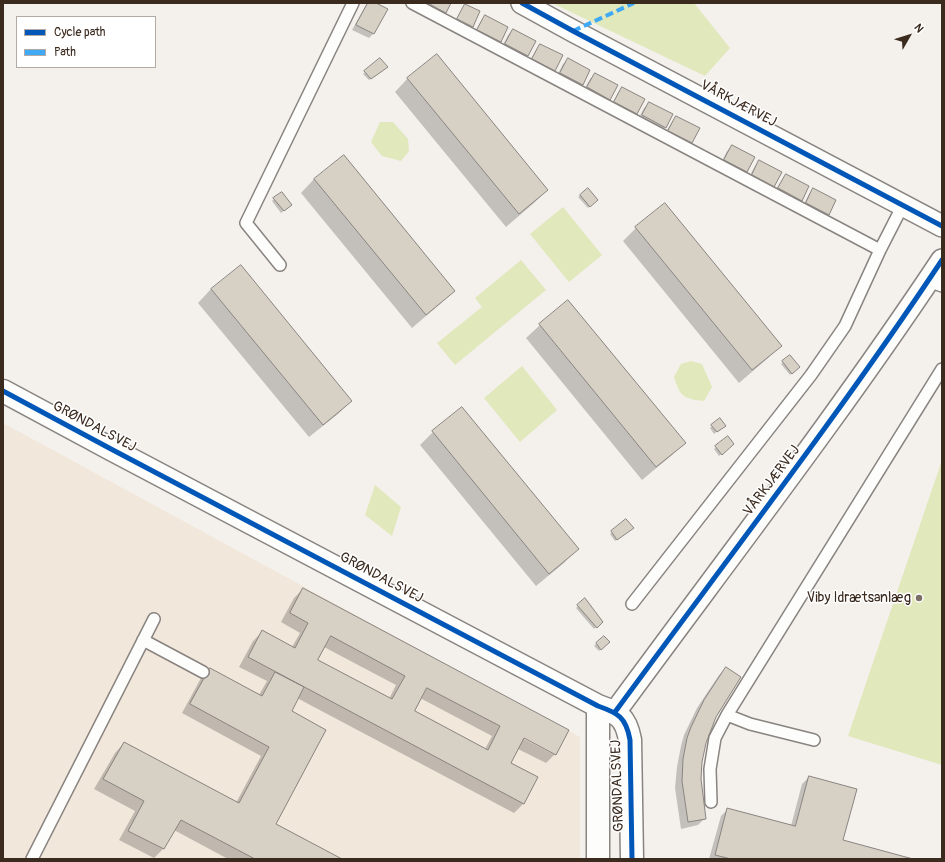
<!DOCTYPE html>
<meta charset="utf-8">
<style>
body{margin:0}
#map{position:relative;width:945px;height:862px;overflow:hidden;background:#f4f0ec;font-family:Pangolin,sans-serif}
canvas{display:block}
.frame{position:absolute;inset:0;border:4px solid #3b2a1e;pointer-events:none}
.legend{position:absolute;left:16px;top:16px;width:140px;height:52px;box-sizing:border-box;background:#fff;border:1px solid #b1aaa5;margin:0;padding:5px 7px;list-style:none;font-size:12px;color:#3b2a1e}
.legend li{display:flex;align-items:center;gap:8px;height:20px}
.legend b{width:20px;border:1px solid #b1aaa5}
.north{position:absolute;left:889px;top:16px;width:40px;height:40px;-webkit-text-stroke:3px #fff;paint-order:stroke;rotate:51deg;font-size:11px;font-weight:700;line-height:16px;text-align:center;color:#3b2a1e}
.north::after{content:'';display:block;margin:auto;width:14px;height:18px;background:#3b2a1e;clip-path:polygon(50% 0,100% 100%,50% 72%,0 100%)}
</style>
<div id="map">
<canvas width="945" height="862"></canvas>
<div class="frame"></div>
<ul class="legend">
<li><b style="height:5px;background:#0057b8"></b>Cycle path</li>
<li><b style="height:5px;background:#3fa9f5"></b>Path</li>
</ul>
<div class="north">N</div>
</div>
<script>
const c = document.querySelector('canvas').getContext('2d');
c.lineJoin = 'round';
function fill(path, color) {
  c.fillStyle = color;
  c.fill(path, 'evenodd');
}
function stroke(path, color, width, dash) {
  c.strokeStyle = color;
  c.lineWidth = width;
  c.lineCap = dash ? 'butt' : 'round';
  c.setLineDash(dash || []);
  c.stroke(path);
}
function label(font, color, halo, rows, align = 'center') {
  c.font = font + ' Pangolin,sans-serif';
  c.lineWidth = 3;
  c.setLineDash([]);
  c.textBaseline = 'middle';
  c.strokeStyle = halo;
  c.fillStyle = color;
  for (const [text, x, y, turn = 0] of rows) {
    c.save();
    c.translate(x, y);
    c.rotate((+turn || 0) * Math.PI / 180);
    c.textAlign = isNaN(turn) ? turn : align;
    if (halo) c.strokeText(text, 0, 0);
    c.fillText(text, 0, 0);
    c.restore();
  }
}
const built = new Path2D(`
 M 3,423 L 580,737 L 580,859 L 3,859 Z`);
const green = new Path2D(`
 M 552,3 L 694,3 L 730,48 L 705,76 Z
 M 380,122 L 393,122 L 408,139 L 409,151 L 401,161 L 382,156 L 371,142 Z
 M 563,207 L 602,255 L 569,282 L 530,234 Z
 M 521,260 L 546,290 L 455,365 L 437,343 L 482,307 L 475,298 Z
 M 691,361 L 702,364 L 712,387 L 704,401 C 683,399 680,396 674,377 L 681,364 Z
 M 522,366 L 557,410 L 520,442 L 484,398 Z
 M 942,460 L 942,765 L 848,736 Z
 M 375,485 L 401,507 L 392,536 L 365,515 Z`);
const shadow = new Path2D(`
 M 367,3 L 374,3 L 373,34 L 369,38 L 352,30 Z
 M 419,3 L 450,3 L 445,13 L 441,17 Z
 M 465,5 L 472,26 L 470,28 L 456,21 Z
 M 485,16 L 500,41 L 495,46 L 474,35 L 481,21 Z
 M 513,30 L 534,42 L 527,56 L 522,60 L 501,49 L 508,35 Z
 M 540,45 L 555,70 L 550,75 L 528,64 L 536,50 Z
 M 568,60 L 589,71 L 582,84 L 577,89 L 556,78 L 563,64 Z
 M 384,69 L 369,80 L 363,74 L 365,72 Z
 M 595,74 L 609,99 L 605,104 L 583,92 L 590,79 Z
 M 408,78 L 547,190 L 534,203 L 506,227 L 395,92 Z
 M 622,88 L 636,113 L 632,118 L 611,106 L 618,93 Z
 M 649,103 L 665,127 L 660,132 L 638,120 L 644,108 Z
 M 676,117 L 691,142 L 687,147 L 664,135 L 672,122 Z
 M 732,146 L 746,171 L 742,176 L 720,165 L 727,151 Z
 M 759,161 L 773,186 L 769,190 L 748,179 L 755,166 Z
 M 786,175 L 801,200 L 796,205 L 775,193 L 782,180 Z
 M 314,179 L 454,291 L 440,304 L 412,328 L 301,193 Z
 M 588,189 L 597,200 L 588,208 L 578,197 Z
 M 814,189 L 835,201 L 828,215 L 823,219 L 802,208 L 809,194 Z
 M 274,199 L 289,207 L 281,213 L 272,201 Z
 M 665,205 L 780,346 L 767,359 L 739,383 L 623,241 L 636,228 Z
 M 211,289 L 351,401 L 338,414 L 309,437 L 198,303 Z
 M 568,302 L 684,443 L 671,456 L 642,480 L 526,338 L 540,325 Z
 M 790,356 L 799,367 L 790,375 L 781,364 Z
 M 712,426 L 722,427 L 714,434 L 710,428 Z
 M 433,432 L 577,549 L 564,563 L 536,586 L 420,445 Z
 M 728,437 L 731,446 L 719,456 L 714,449 Z
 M 626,520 L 630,529 L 615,541 L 610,534 Z
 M 303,589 L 568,730 L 555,754 L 546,763 L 518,749 L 510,763 L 537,778 L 523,804 L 514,813 L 297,698 L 290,712 L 325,730 L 274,824 L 340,859 L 228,859 L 174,830 L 163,849 L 154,858 L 119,840 L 135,811 L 94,789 L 115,753 L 124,743 L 236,803 L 261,756 L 182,713 L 201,678 L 210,669 L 259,695 L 267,681 L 239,667 L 253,641 L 262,632 L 292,647 L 300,633 L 281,622 L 294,598 ZM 324,647 L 396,685 L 389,699 L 317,660 ZM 420,698 L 492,736 L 485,749 L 413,711 ZM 520,735 L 553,752 L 553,754 L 520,737 Z
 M 585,599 L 602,622 L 594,629 L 576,608 Z
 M 604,637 L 608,642 L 599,651 L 594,646 Z
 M 726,668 L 715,717 L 705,743 L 701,762 L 700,779 L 705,818 L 698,825 L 681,829 L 675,788 L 677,767 L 681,746 L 684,735 L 697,708 L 719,675 Z
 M 809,777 L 842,841 L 909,859 L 709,859 L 721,816 L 728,809 L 791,826 L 802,784 Z`);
const building = new Path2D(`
 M 368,3 L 376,3 L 388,9 L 374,34 L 356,25 Z
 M 432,3 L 451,3 L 446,13 L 431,5 Z
 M 465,4 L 480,11 L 473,27 L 457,19 Z
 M 485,15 L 508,27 L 501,42 L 477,30 Z
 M 513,29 L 536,41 L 528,56 L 505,44 Z
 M 540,44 L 563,55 L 555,71 L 532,59 Z
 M 437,54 L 548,190 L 519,214 L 407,78 Z
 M 380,58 L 388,67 L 371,79 L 364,71 Z
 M 568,58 L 590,70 L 583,85 L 560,73 Z
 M 595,73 L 618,85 L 610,100 L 587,87 Z
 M 622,87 L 645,99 L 637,114 L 614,102 Z
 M 649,102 L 673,114 L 666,128 L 642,115 Z
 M 676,116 L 700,128 L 692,143 L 668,131 Z
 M 732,145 L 755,157 L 747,172 L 724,160 Z
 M 344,155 L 455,291 L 426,315 L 314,179 Z
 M 759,160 L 782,172 L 774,187 L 752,175 Z
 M 786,174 L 809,186 L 802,201 L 778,188 Z
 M 588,188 L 598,200 L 590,207 L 580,195 Z
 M 813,188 L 836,200 L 829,215 L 806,203 Z
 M 282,192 L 292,205 L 284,211 L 273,198 Z
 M 665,203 L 782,346 L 752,370 L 635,227 Z
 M 241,265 L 352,401 L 323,425 L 211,289 Z
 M 568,300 L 686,443 L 656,467 L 539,324 Z
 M 790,355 L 800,367 L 792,374 L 782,361 Z
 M 462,407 L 579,549 L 549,574 L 432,431 Z
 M 720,418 L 726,426 L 717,432 L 711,425 Z
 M 728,436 L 734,444 L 722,455 L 715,446 Z
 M 626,519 L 634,528 L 617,540 L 611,531 Z
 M 303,588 L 569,730 L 556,755 L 524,738 L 511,763 L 538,777 L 524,804 L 248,657 L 262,630 L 295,648 L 308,623 L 290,613 ZM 331,636 L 405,676 L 392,699 L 318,660 ZM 427,688 L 500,726 L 488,750 L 415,711 Z
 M 585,598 L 603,622 L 597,628 L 577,605 Z
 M 604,636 L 610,642 L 601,650 L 596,643 Z
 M 726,667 L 741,677 L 716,717 L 706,743 L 702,762 L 701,779 L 706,819 L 688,822 L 682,781 L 683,759 L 687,738 L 691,727 L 704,700 Z
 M 210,668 L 262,696 L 275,672 L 304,687 L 292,711 L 326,730 L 276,824 L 342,859 L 255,859 L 181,820 L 164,849 L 128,831 L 144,801 L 103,779 L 124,742 L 239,803 L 269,747 L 190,704 Z
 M 809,776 L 857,789 L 843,840 L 913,859 L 731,859 L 715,855 L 727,808 L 795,826 Z`);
const lane = new Path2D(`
 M 412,3 L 880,250
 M 280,265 L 246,223 L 353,3
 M 928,281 L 942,286
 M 632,604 L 811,375 L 845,326 L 880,250 L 903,205
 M 143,640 L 203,672
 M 727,715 L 750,724 L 814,740
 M 711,802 L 710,769 L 715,738 L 727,715 L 942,369
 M 32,859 L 154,619`);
const street = new Path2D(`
 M 522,3 L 573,31 L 942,226
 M 615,712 C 725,562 839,415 942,260`);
const secondary = new Path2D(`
 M 3,391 L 111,449 L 598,706 C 618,713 626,717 630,740 L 632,859
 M 598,706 L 598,859`);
const quiet = new Path2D(`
 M 573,31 L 634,3`);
const cycleway = new Path2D(`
 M 522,3 L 573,31 L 942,226
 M 3,391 L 111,449 L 598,706 C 618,713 626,717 630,740 L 632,859
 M 615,712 C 725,562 839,415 942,260`);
const markers = [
 [919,598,4,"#7c6f66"]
];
const streetNames = [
 ["VÅRKJÆRVEJ",738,104,28],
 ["GRØNDALSVEJ",94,427,28],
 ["VÅRKJÆRVEJ",772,481,-53],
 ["GRØNDALSVEJ",381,578,28],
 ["GRØNDALSVEJ",618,786,-92]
];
const poiNames = [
 ["Viby Idrætsanlæg",911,598]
];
fill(built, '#f1e7da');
fill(green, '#e1e8bc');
fill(shadow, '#0003');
fill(building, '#d7d0c5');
stroke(building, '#898480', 1);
stroke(lane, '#898480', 14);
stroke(street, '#898480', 24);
stroke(secondary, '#898480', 25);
stroke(lane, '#fdfdfc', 11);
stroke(street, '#fdfdfc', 21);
stroke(secondary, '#fdfdfc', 22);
stroke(quiet, '#3fa9f5', 4, [8, 4]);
stroke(cycleway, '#0057b8', 5);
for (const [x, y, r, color] of markers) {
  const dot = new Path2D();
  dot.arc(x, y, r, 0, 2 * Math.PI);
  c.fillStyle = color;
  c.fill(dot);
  stroke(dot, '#fff', 1.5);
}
label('14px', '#3b2a1e', '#fff', streetNames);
label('14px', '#3b2a1e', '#fff', poiNames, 'right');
</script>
